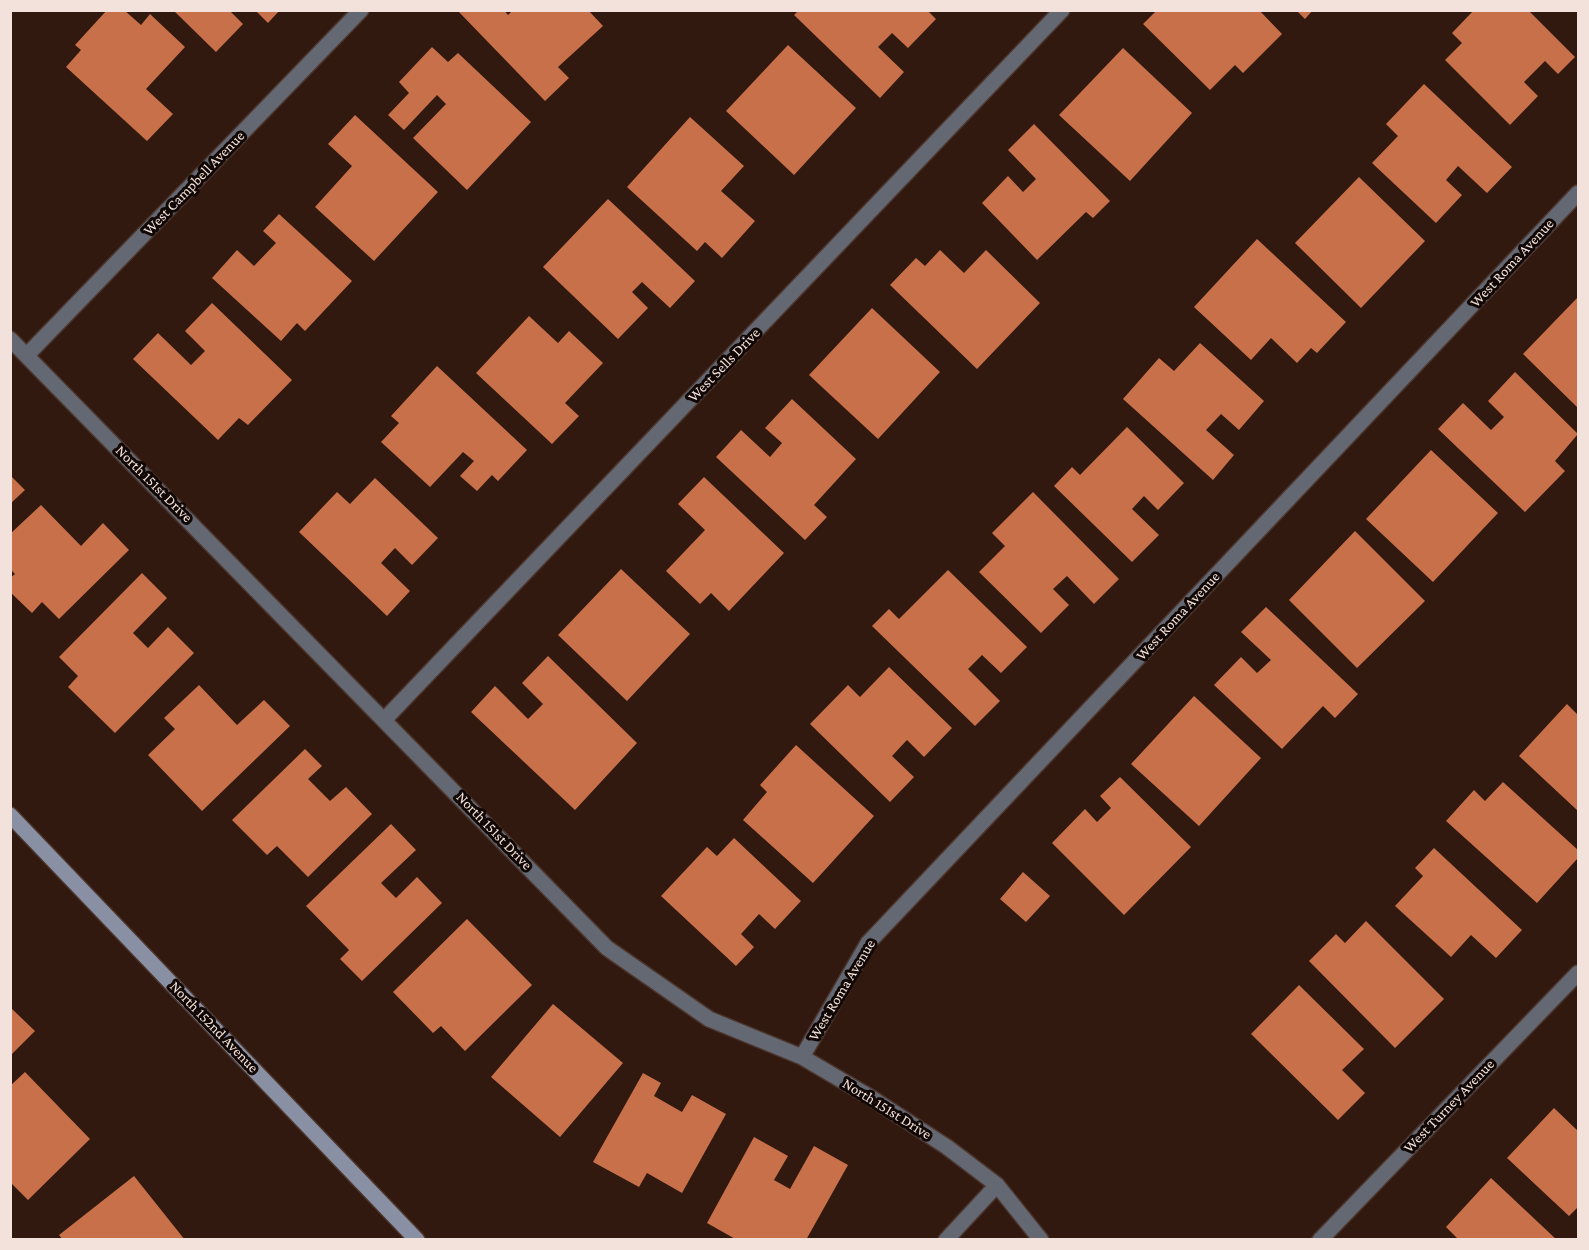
<!DOCTYPE html>
<style>
body{margin:0}
#map{position:relative;width:1589px;height:1250px;overflow:hidden;background:#31190f;font-family:"Crimson Pro",serif}
canvas{display:block}
.frame{position:absolute;inset:0;border:12px solid #f3e2db;pointer-events:none}
</style>
<div id="map">
<canvas width="1589" height="1250"></canvas>
<div class="frame"></div>
</div>
<script>
const c = document.querySelector('canvas').getContext('2d');
c.lineJoin = 'round';
function fill(path, color) {
  c.fillStyle = color;
  c.fill(path, 'evenodd');
}
function stroke(path, color, width, dash) {
  c.strokeStyle = color;
  c.lineWidth = width;
  c.lineCap = dash ? 'butt' : 'round';
  c.setLineDash(dash || []);
  c.stroke(path);
}
function label(font, color, halo, rows, align = 'center') {
  c.font = font + ' "Crimson Pro",serif';
  c.lineWidth = 6;
  c.setLineDash([]);
  c.textBaseline = 'middle';
  c.strokeStyle = halo;
  c.fillStyle = color;
  for (const [text, x, y, turn = 0] of rows) {
    c.save();
    c.translate(x, y);
    c.rotate((+turn || 0) * Math.PI / 180);
    c.textAlign = isNaN(turn) ? turn : align;
    if (halo) c.strokeText(text, 0, 0);
    c.fillText(text, 0, 0);
    c.restore();
  }
}
const building = new Path2D(`
 M 107,10 L 124,10 L 141,25 L 150,14 L 185,47 L 146,89 L 173,114 L 147,141 L 66,67 L 81,50 L 75,45 Z
 M 173,10 L 229,10 L 243,24 L 216,52 Z
 M 255,10 L 280,10 L 268,23 Z
 M 457,10 L 504,10 L 508,15 L 513,10 L 588,10 L 603,26 L 558,67 L 569,78 L 545,101 Z
 M 799,10 L 927,10 L 936,19 L 908,48 L 892,33 L 878,47 L 904,72 L 880,98 L 794,15 Z
 M 1157,10 L 1259,10 L 1282,34 L 1243,73 L 1235,65 L 1210,90 L 1143,24 Z
 M 1296,10 L 1313,10 L 1305,19 Z
 M 1474,10 L 1528,10 L 1575,57 L 1558,74 L 1545,61 L 1524,82 L 1538,96 L 1510,125 L 1445,60 L 1462,43 L 1452,33 Z
 M 788,45 L 856,108 L 794,175 L 726,111 Z
 M 432,47 L 448,62 L 458,53 L 531,122 L 467,190 L 413,138 L 446,104 L 437,95 L 404,130 L 388,115 L 409,93 L 399,82 Z
 M 1123,48 L 1192,113 L 1130,181 L 1059,115 Z
 M 1424,84 L 1512,167 L 1487,193 L 1458,166 L 1446,180 L 1462,195 L 1436,223 L 1372,163 L 1398,136 L 1386,124 Z
 M 355,115 L 438,192 L 374,261 L 315,207 L 352,166 L 328,144 Z
 M 690,117 L 744,166 L 721,191 L 755,221 L 722,258 L 705,242 L 697,251 L 627,187 Z
 M 1034,124 L 1110,201 L 1093,218 L 1086,212 L 1037,260 L 982,203 L 1008,176 L 1023,192 L 1036,179 L 1008,150 Z
 M 1359,177 L 1425,241 L 1361,308 L 1295,243 Z
 M 608,199 L 695,281 L 670,308 L 642,282 L 632,292 L 648,308 L 618,339 L 543,267 Z
 M 279,214 L 352,281 L 305,331 L 297,323 L 281,341 L 212,278 L 237,250 L 254,266 L 276,243 L 263,231 Z
 M 1257,239 L 1346,322 L 1317,353 L 1311,348 L 1297,363 L 1271,338 L 1251,360 L 1194,307 Z
 M 940,250 L 964,273 L 986,250 L 1040,303 L 977,369 L 890,285 L 916,258 L 925,266 Z
 M 1578,297 L 1578,408 L 1523,354 Z
 M 212,303 L 292,380 L 248,425 L 239,418 L 218,440 L 133,359 L 158,333 L 191,365 L 205,351 L 185,331 Z
 M 872,308 L 940,372 L 878,439 L 809,375 Z
 M 529,316 L 558,343 L 569,331 L 603,363 L 565,403 L 579,416 L 552,444 L 476,373 Z
 M 1200,343 L 1264,401 L 1239,430 L 1221,414 L 1206,430 L 1234,455 L 1213,480 L 1123,399 L 1159,358 L 1174,371 Z
 M 437,366 L 527,450 L 498,481 L 492,475 L 477,491 L 460,476 L 474,461 L 463,452 L 430,487 L 381,442 L 399,423 L 391,416 Z
 M 1515,372 L 1578,434 L 1555,461 L 1565,471 L 1525,512 L 1438,429 L 1463,403 L 1491,430 L 1504,417 L 1488,401 Z
 M 792,399 L 856,459 L 814,505 L 827,517 L 805,540 L 716,457 L 741,430 L 770,457 L 782,443 L 765,428 Z
 M 1127,427 L 1184,483 L 1158,510 L 1144,496 L 1132,509 L 1159,535 L 1132,562 L 1054,486 L 1072,467 L 1080,475 Z
 M 1431,450 L 1498,513 L 1433,582 L 1366,519 Z
 M 10,475 L 25,490 L 10,504 Z
 M 704,477 L 784,553 L 729,611 L 711,593 L 700,604 L 666,571 L 705,530 L 678,504 Z
 M 375,478 L 438,538 L 412,565 L 395,548 L 381,563 L 410,591 L 387,616 L 299,532 L 337,492 L 350,504 Z
 M 1033,492 L 1119,579 L 1094,604 L 1067,576 L 1053,589 L 1069,605 L 1041,633 L 979,572 L 1005,546 L 992,533 Z
 M 41,505 L 81,546 L 103,523 L 129,550 L 59,619 L 42,602 L 32,613 L 10,592 L 10,578 L 15,574 L 10,569 L 10,534 Z
 M 1355,531 L 1425,601 L 1357,668 L 1289,600 Z
 M 621,569 L 690,634 L 627,701 L 558,635 Z
 M 948,570 L 1027,647 L 1001,673 L 982,655 L 968,669 L 1000,701 L 975,726 L 872,626 L 889,609 L 899,619 Z
 M 142,573 L 167,598 L 133,633 L 148,648 L 168,627 L 194,653 L 115,733 L 68,687 L 78,676 L 59,657 Z
 M 1266,607 L 1358,694 L 1335,718 L 1323,706 L 1282,749 L 1214,685 L 1241,657 L 1257,673 L 1271,660 L 1241,632 Z
 M 548,656 L 637,743 L 575,810 L 471,712 L 495,686 L 528,719 L 543,704 L 522,683 Z
 M 889,667 L 952,728 L 924,757 L 907,740 L 892,756 L 914,777 L 890,802 L 810,724 L 848,685 L 860,697 Z
 M 199,685 L 237,725 L 264,700 L 290,726 L 202,811 L 148,755 L 175,729 L 164,718 Z
 M 1194,696 L 1261,758 L 1199,826 L 1131,764 Z
 M 1567,704 L 1578,715 L 1578,811 L 1519,756 Z
 M 796,745 L 874,816 L 813,883 L 743,820 L 767,792 L 760,785 Z
 M 305,749 L 322,766 L 308,779 L 330,801 L 346,787 L 372,814 L 308,877 L 277,846 L 267,855 L 232,820 Z
 M 1120,777 L 1191,847 L 1124,915 L 1052,843 L 1085,809 L 1097,822 L 1111,808 L 1100,796 Z
 M 1503,782 L 1578,850 L 1578,858 L 1537,903 L 1446,821 L 1474,790 L 1485,801 Z
 M 391,824 L 416,850 L 381,883 L 396,898 L 417,877 L 442,903 L 362,981 L 340,959 L 349,950 L 306,906 Z
 M 734,838 L 801,901 L 775,929 L 759,914 L 741,934 L 754,947 L 736,966 L 661,896 L 707,847 L 717,856 Z
 M 1434,848 L 1522,930 L 1496,958 L 1471,935 L 1451,957 L 1395,906 L 1423,876 L 1415,868 Z
 M 1023,872 L 1050,896 L 1026,922 L 1000,899 Z
 M 467,919 L 532,985 L 465,1051 L 441,1026 L 433,1033 L 393,992 Z
 M 1366,921 L 1444,999 L 1395,1048 L 1309,961 L 1336,934 L 1345,943 Z
 M 1299,985 L 1364,1049 L 1342,1070 L 1365,1093 L 1338,1120 L 1251,1034 Z
 M 553,1004 L 623,1063 L 560,1137 L 491,1077 Z
 M 10,1007 L 35,1031 L 10,1056 Z
 M 25,1072 L 90,1139 L 28,1200 L 10,1182 L 10,1086 Z
 M 643,1073 L 661,1083 L 654,1096 L 682,1112 L 692,1095 L 726,1114 L 682,1193 L 647,1173 L 639,1187 L 593,1162 Z
 M 1554,1108 L 1578,1131 L 1578,1207 L 1569,1216 L 1507,1158 Z
 M 754,1137 L 788,1156 L 774,1180 L 790,1189 L 814,1146 L 848,1165 L 806,1240 L 737,1240 L 707,1223 Z
 M 134,1176 L 185,1240 L 63,1240 L 59,1235 Z
 M 1491,1178 L 1557,1240 L 1459,1240 L 1446,1227 Z`);
const street = new Path2D(`
 M 10,339 L 607,948 L 709,1019 L 802,1057 L 870,1097 L 947,1147 L 997,1185 L 1041,1240
 M 27,355 L 361,10
 M 385,719 L 1062,10
 M 802,1057 L 868,943 L 1578,193
 M 946,1240 L 997,1185
 M 1320,1240 L 1578,973`);
const secondary = new Path2D(`
 M 10,815 L 417,1240`);
const streetNames = [
 ["West Campbell Avenue",194,183,-46],
 ["West Roma Avenue",1512,263,-47],
 ["West Sells Drive",724,365,-46],
 ["North 151st Drive",154,484,45],
 ["West Roma Avenue",1178,616,-47],
 ["North 151st Drive",494,831,46],
 ["West Roma Avenue",842,990,-59],
 ["North 152nd Avenue",214,1027,46],
 ["West Turney Avenue",1449,1106,-46],
 ["North 151st Drive",887,1109,32]
];
fill(building, '#c8704a');
stroke(street, '#4c352c', 18);
stroke(secondary, '#4c352c', 18);
stroke(street, '#636873', 15);
stroke(secondary, '#8990a3', 15);
label('15px', '#f3e2db', '#110704', streetNames);
</script>
